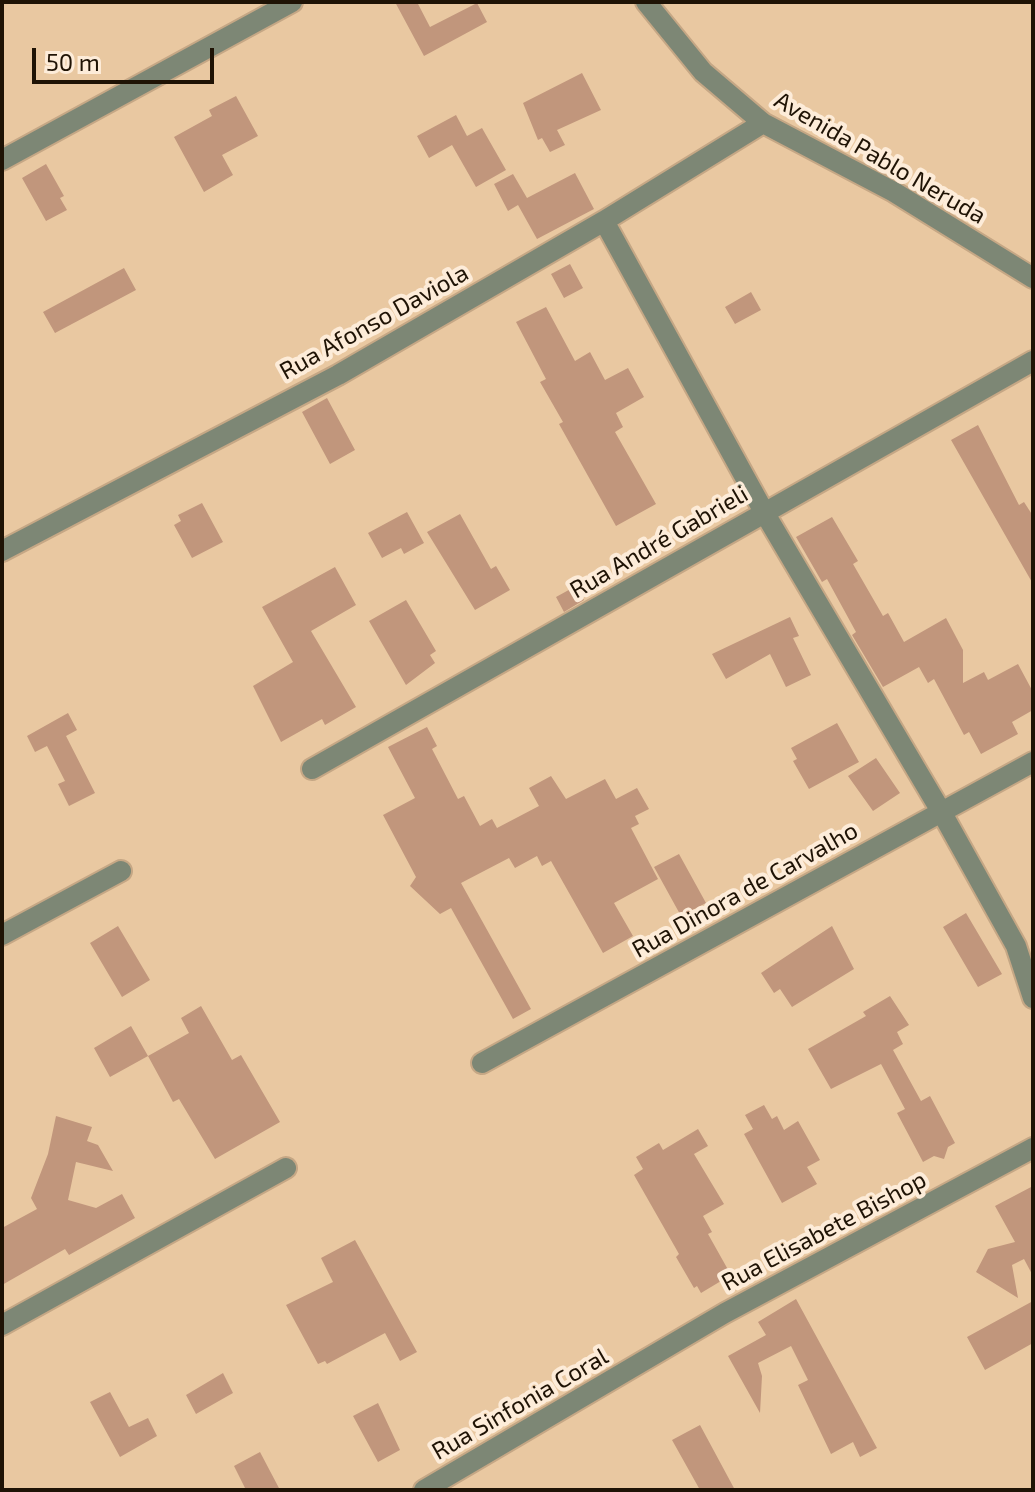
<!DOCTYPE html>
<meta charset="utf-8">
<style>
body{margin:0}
#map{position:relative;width:1035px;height:1492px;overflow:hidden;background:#e9c8a1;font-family:"Exo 2",sans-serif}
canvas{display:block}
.frame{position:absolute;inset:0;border:4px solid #1f1305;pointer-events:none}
.scale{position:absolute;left:32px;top:48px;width:182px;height:36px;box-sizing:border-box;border:4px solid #1f1305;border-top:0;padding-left:10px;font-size:24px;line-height:28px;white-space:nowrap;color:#1f1305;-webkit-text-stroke:6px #fdecd9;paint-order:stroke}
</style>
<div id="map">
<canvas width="1035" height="1492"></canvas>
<div class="frame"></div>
<div class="scale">50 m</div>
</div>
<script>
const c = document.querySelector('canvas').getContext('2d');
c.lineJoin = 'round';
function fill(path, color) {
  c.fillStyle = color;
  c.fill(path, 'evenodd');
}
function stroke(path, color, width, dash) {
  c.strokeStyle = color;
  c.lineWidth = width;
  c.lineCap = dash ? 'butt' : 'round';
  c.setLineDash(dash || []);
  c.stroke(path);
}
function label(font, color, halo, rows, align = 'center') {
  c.font = font + ' "Exo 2",sans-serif';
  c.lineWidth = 8;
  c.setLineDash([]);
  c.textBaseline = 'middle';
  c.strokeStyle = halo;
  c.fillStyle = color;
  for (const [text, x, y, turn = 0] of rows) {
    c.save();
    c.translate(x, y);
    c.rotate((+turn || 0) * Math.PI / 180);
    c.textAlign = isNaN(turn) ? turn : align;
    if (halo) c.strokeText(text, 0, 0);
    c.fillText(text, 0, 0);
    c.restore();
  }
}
const building = new Path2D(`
 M 395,2 L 417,2 L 430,27 L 477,3 L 487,22 L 424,56 Z
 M 582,73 L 601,110 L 557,130 L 565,145 L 550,152 L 542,138 L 538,140 L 523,103 Z
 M 236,96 L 258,136 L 222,155 L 233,175 L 204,192 L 174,137 L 212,116 L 209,110 Z
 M 456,115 L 467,136 L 482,128 L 506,170 L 476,187 L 452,145 L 429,158 L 417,136 Z
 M 46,164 L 64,196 L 60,198 L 67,210 L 46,221 L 22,178 Z
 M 575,173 L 594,209 L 537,239 L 518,205 L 508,211 L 494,184 L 513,174 L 527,198 Z
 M 570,264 L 583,288 L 564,298 L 551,274 Z
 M 124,268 L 136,290 L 55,333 L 43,312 Z
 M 751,292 L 761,310 L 735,324 L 725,307 Z
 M 546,307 L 575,361 L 590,352 L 605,380 L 628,368 L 644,397 L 616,413 L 623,427 L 615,432 L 656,504 L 616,526 L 559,424 L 563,422 L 540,382 L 546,379 L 516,322 Z
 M 327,398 L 355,450 L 330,464 L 302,412 Z
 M 978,425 L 1019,505 L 1024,502 L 1033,516 L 1033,584 L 951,440 Z
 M 202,503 L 223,542 L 192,558 L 174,525 L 181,521 L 178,515 Z
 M 407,512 L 424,543 L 404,554 L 401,548 L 382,558 L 368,533 Z
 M 460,514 L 491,569 L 496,566 L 510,590 L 475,610 L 427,532 Z
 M 832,517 L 858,561 L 853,564 L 883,616 L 888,613 L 904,642 L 946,618 L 963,650 L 963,683 L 984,672 L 988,680 L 1018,664 L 1033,692 L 1033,710 L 1012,722 L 1018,734 L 981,754 L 969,732 L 964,735 L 934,679 L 928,683 L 919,667 L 883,687 L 852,635 L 856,632 L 827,579 L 822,582 L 796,537 Z
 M 335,567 L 356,605 L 311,631 L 356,707 L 325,725 L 322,719 L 281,742 L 253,686 L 293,662 L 262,607 Z
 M 576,586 L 584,600 L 564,612 L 556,597 Z
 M 406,600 L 436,651 L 430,655 L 435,663 L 406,685 L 369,621 Z
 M 790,617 L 799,636 L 793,638 L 811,675 L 786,687 L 770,654 L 726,679 L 712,654 Z
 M 68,713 L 77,730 L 66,736 L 95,793 L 69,806 L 58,784 L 65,781 L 47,746 L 35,752 L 27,736 Z
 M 837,723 L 859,762 L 809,789 L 793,761 L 797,759 L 791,748 Z
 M 427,727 L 437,746 L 432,749 L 458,799 L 464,796 L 480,826 L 492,819 L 497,828 L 539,806 L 529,788 L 551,776 L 566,799 L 605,779 L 616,799 L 637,788 L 649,809 L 635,816 L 639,824 L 631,828 L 658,879 L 614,903 L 633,936 L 603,953 L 551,861 L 542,866 L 537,856 L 515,868 L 509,858 L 461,883 L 531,1009 L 513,1019 L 451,908 L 440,914 L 410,886 L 416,877 L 383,815 L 415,798 L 388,747 Z
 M 876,758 L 900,793 L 873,811 L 848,776 Z
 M 679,854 L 706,903 L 681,916 L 654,867 Z
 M 966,913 L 1002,974 L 978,987 L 943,927 Z
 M 118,926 L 150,980 L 122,997 L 90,943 Z
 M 832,926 L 854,969 L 792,1007 L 780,989 L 774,993 L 761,973 Z
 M 890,996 L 909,1025 L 897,1032 L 903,1044 L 893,1050 L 921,1101 L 930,1096 L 955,1143 L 948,1147 L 944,1159 L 934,1156 L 923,1162 L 897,1113 L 905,1109 L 881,1064 L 831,1089 L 808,1049 L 866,1016 L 863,1012 Z
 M 201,1006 L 232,1060 L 241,1055 L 280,1122 L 215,1159 L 179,1099 L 173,1102 L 148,1056 L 189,1033 L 181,1018 Z
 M 131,1026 L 148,1056 L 110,1077 L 94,1048 Z
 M 764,1105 L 772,1119 L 777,1116 L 784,1130 L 798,1121 L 820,1160 L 807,1167 L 817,1184 L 782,1203 L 744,1134 L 753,1129 L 745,1115 Z
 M 56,1116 L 92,1127 L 87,1141 L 98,1145 L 113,1171 L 76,1162 L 68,1200 L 96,1208 L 122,1194 L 135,1218 L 69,1255 L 65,1249 L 2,1285 L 2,1228 L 37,1209 L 31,1198 L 48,1154 Z
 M 698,1129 L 708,1146 L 694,1154 L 724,1204 L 703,1216 L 712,1232 L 708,1234 L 731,1275 L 701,1293 L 697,1286 L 694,1288 L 676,1257 L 679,1254 L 634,1175 L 643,1169 L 636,1157 L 659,1143 L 663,1150 Z
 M 1033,1186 L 1033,1276 L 1024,1259 L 1012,1265 L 1018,1298 L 976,1272 L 988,1249 L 1015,1242 L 995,1206 Z
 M 355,1240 L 417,1352 L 400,1361 L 385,1333 L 327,1364 L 325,1361 L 318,1364 L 286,1305 L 333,1282 L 321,1258 Z
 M 796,1299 L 877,1448 L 860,1457 L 853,1442 L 831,1454 L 798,1385 L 808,1380 L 791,1346 L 758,1363 L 762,1376 L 760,1413 L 728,1356 L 766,1335 L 758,1322 Z
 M 1033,1301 L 1033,1343 L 985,1370 L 967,1337 Z
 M 223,1373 L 233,1393 L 196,1414 L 186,1395 Z
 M 110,1392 L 129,1427 L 148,1418 L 157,1436 L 120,1457 L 90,1402 Z
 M 378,1403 L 400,1450 L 378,1462 L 353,1416 Z
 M 700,1425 L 735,1490 L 700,1490 L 672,1440 Z
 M 260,1452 L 280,1490 L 246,1490 L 234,1466 Z`);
const street = new Path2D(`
 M 646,2 L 703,72 L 763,123 L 894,192 L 1033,278
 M 2,160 L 292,2
 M 604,221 L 764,512 L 942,813 L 1016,946 L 1033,998
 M 2,551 L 338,375 L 604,221 L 763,123
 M 312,769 L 1033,361
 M 2,935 L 121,871
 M 482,1063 L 1033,762
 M 2,1325 L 286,1168
 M 424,1490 L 725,1313 L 1033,1148`);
const streetNames = [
 ["Avenida Pablo Neruda",880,158,30],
 ["Rua Afonso Daviola",374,322,-29],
 ["Rua André Gabrieli",659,542,-30],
 ["Rua Dinora de Carvalho",745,890,-29],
 ["Rua Elisabete Bishop",824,1231,-28],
 ["Rua Sinfonia Coral",520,1404,-30]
];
fill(building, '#c1967c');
stroke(street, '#c5a785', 24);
stroke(street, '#7d8775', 20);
label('24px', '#1f1305', '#fdecd9', streetNames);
</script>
